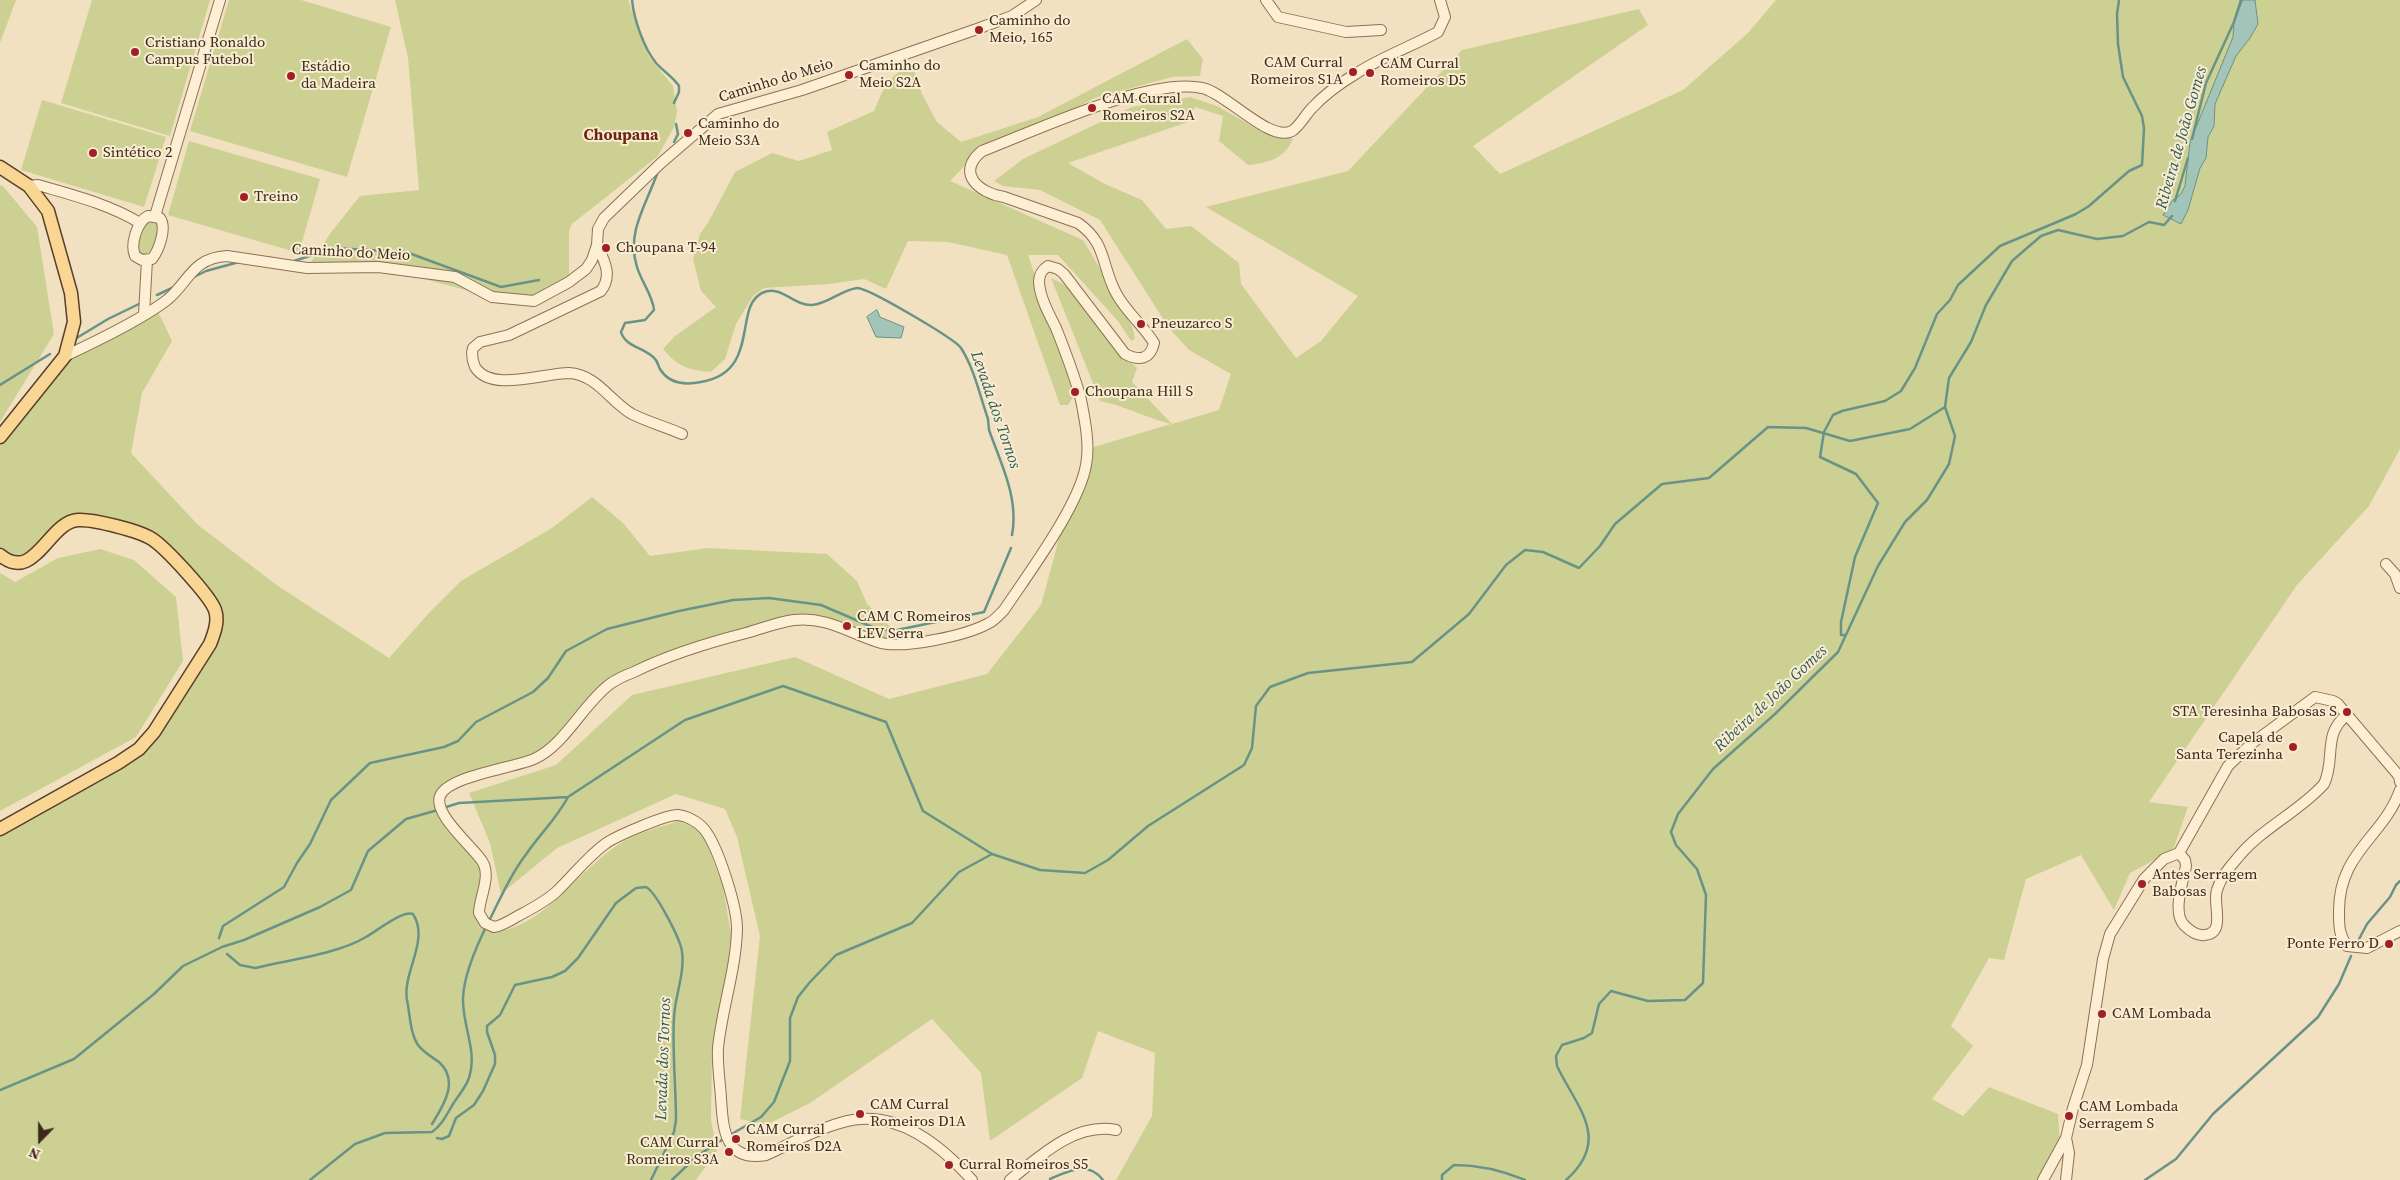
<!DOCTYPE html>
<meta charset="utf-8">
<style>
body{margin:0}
#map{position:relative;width:2400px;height:1180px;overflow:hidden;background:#f2e1c0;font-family:"Source Serif 4",serif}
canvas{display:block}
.north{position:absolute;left:15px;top:1115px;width:50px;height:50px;-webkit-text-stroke:4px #f9ecd0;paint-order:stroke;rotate:202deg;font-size:14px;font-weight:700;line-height:20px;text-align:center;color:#3b2a1c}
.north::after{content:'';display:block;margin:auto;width:18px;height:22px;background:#3b2a1c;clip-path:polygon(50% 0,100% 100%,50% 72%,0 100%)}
</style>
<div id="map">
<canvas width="2400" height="1180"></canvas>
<div class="north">N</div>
</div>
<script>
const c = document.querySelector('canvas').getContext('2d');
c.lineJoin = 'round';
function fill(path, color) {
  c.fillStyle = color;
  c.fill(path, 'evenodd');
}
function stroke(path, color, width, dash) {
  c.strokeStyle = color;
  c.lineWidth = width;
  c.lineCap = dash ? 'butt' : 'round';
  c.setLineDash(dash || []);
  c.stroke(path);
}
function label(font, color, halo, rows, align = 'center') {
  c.font = font + ' "Source Serif 4",serif';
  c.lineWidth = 4;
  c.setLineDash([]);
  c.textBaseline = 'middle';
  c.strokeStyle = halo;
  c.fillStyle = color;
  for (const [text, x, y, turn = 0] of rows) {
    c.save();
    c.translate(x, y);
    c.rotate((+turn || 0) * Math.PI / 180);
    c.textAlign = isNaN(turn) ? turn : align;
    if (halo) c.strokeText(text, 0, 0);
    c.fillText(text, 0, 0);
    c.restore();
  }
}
const green = new Path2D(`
 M 0,0 L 16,0 L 0,43 Z
 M 92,0 L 210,0 L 170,136 L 61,103 Z
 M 229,0 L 301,0 L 391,27 L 347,177 L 190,131 Z
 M 395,0 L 628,0 L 649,57 L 673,86 L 677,112 L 674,127 L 658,156 L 572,224 L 569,231 L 569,282 L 534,301 L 492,297 L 378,267 L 307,268 L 332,231 L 360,196 L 419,190 L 408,58 Z
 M 1776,0 L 2400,0 L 2400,449 L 2369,506 L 2297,585 L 2149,802 L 2188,807 L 2173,850 L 2130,873 L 2114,910 L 2081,855 L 2026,879 L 2004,960 L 1989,958 L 1951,1026 L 1973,1046 L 1932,1099 L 1963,1116 L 1989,1087 L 2058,1114 L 2060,1144 L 2041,1180 L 1116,1180 L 1152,1116 L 1155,1053 L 1098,1031 L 1082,1078 L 990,1141 L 981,1073 L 932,1019 L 810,1103 L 766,1125 L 740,1119 L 760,936 L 737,837 L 725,809 L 676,794 L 557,848 L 501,894 L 490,843 L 469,793 L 556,765 L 632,695 L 795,657 L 889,699 L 987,674 L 1041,605 L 1066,513 L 1087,449 L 1171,424 C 1147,418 1125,406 1100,401 L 1051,278 L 1069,287 L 1108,341 L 1137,368 L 1132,382 L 1172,424 L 1219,410 L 1231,374 L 1189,350 L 1169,328 L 1100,220 L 1040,190 L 1003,186 L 994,181 L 1023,159 L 1132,107 L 1190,97 L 1217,106 L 1261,131 L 1293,139 C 1284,159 1268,163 1248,165 L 1219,141 L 1223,116 L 1195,107 L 1188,122 L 1068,163 L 1103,183 L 1142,200 L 1166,229 L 1191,226 L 1239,263 L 1241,284 L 1296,358 L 1321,341 L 1358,296 L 1206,207 L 1348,171 L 1462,50 L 1639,9 L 1648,25 L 1473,146 L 1500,174 L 1683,90 L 1748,33 Z
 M 1187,39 L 1203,59 L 1200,76 L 1172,77 L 1095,98 L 1032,131 L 972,158 L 950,181 L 1083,240 L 1108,282 L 1133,329 L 1135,339 L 1131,341 L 1118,321 L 1058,255 L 1028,255 L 1076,393 L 1068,405 L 1060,405 L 1007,255 L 948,242 L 908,241 L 886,289 L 864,279 L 829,284 L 764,288 L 753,296 L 736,324 L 725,359 L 711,372 C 689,370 678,367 663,349 L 675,336 L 716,307 L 701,291 L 693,259 L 700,234 L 709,221 L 735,172 L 772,153 L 799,161 L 832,150 L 827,132 L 874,111 C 885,86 886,77 912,65 L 922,94 L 937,122 L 961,142 L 1038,117 Z
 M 42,100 L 166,137 L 144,207 L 21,170 Z
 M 189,141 L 320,179 L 299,253 L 168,215 Z
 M 0,185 L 3,186 L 37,227 L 54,334 L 0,422 Z
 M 148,220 L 156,223 C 160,232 154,251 145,255 L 139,252 C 136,242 140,226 148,220 Z
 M 155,305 L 172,341 L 142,393 L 131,453 L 198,525 L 278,586 L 389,658 L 428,614 L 461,581 L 552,528 L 592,497 L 623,523 L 650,556 L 708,548 L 827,554 L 857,581 L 867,604 L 895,631 L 888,644 L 813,619 L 683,650 L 611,683 L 536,758 L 460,780 L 439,802 L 484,863 L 479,907 L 492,929 L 497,932 C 549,923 580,867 624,841 C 640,832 661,827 678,821 L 702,831 L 723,887 L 731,934 L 724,996 L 712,1055 L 711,1120 L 717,1151 L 696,1180 L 0,1180 L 0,829 L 118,763 L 154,732 L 197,664 L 215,611 L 163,547 L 124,528 L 79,520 L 14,562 L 0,554 L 0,437 L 44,376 Z
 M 100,549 L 134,560 L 176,597 L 183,661 L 136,737 L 0,811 L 0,573 L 15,582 L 58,558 Z`);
const water = new Path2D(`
 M 2243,0 L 2255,0 L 2258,24 L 2250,38 L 2236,56 L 2215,104 L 2214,126 L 2208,137 L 2206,158 L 2200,168 L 2188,210 L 2181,224 L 2163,215 L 2172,201 L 2181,194 L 2185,186 L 2190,142 L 2233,37 L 2234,22 Z
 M 877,310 L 880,317 L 904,327 L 901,338 L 876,337 L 867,317 Z`);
const stream = new Path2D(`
 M 632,0 C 634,20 644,48 656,63 C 663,71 673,77 679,86 L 679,92 L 674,103
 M 2192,139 L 2206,83 L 2234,22 L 2241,0
 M 674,142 L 678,134 L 676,124
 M 657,174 C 646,205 626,233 637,267 C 641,281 653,296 654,310 L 645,320 L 625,323 L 621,332 C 625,347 646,348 655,359 C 658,362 658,366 660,369 C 669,384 686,385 701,382 C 761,372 733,307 762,293 C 781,284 793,306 812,305 C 828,304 841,290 857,288 C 867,287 955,339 961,348 C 974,368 980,396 988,419 L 989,430 C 1001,464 1019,498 1012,535
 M 2175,201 L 2188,158
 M 291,262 L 334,248 L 406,252 L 501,287 L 539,280
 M 192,278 L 206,271 L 239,262
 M 157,295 L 174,287
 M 75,339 L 108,319 L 141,303
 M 0,385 L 50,354
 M 897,630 L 984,612 L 1011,548
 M 1845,635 L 1841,635 L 1841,622 L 1855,557 L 1878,503 L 1856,474 L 1820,457 L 1824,432 L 1833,415 L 1842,411 L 1885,401 L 1901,391 L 1915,368 L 1937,314 L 1950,300 L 1958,285 L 2000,246 L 2076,214 L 2089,206 L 2129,171 L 2142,165 L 2144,128 L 2142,116 L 2123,77 L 2118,44 L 2117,14 L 2119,0
 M 443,808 L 459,803 L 568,797 L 685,720 L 783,686 L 886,722 L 923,811 L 992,854
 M 489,921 C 501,897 511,874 527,853 C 540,834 557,818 568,797
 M 219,938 L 223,926 L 284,887 L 297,863 L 310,844 L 331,800 L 370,763 L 444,747 L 458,741 L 476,722 L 533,692 L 548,678 L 566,651 L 607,629 L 679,611 L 733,600 L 769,598 L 821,605 L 877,629 L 887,630
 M 2357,943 L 2367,924 L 2390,897 L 2396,885 L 2400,881
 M 227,954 L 240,965 L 255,968 C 288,960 338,954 366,937 C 377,931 402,910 413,914 C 430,940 402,973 407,1000 C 410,1014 410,1033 418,1045 C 423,1052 432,1057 439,1062 C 460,1081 443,1106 432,1124
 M 0,1090 L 74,1059 L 154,994 L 183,966 L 222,947 L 244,940 L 320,907 L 351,890 L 368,851 L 406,819 L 438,810
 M 730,1135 L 761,1117 L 774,1102 L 790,1061 L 790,1018 L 798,997 L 810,982 L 836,955 L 912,923 L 959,872 L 992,854 L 1040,870 L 1085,873 L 1108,860 L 1148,826 L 1244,765 L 1252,748 L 1256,706 L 1270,687 L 1308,673 L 1412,662 L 1469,614 L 1506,565 L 1525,550 L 1543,552 L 1579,568 L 1600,546 L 1615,524 L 1662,484 L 1709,478 L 1768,427 L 1806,428 L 1850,441 L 1910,429 L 1945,407
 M 437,1138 L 442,1139 L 449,1136 L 456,1118 L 474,1105 L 483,1091 L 495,1064 L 495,1055 L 487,1032 L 487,1026 L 500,1015 L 515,985 L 552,977 L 565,971 L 578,958 L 616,903 L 636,888 L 646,887 C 656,892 681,940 682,952 C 685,973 675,996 674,1017 C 672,1051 676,1086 676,1120 L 674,1132 L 651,1180
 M 1050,1179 C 1069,1171 1088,1160 1103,1180
 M 310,1180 L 355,1144 L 385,1133 L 432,1132 C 442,1125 447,1114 453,1104 C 458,1096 466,1087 469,1078 C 478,1051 462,1026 463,998 C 464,974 476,947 487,925
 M 672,1180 L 697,1156 L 725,1138
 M 1442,1180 L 1442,1175 L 1454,1165 C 1480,1165 1501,1170 1525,1180
 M 1566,1180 C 1612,1139 1577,1108 1557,1066 L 1556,1056 L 1562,1045 L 1584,1038 L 1592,1033 L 1599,1004 L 1611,991 L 1648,1001 L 1685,1000 L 1703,983 L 1706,895 L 1697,869 L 1676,845 L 1671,832 L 1678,814 L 1713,769 L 1775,714 L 1838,652 L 1878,566 L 1905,522 L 1927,500 L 1949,464 L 1955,436 L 1945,407 L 1949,378 L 1971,342 L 1986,305 L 2012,261 L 2041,236 L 2058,230 L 2097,239 L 2123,236 L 2149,222 L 2164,225 L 2172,216
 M 2145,1180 L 2176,1159 L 2213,1114 L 2318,1017 L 2339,984 L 2351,956`);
const minor = new Path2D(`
 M 1266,0 L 1278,17 L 1346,32 L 1381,30
 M 29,186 L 38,185 C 72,195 109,204 140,223
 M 148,216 L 160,218 C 167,228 159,250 152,259 L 142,260 L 135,256 C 130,244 137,222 148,216 Z
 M 155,216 L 220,0
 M 597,245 C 604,260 613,275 601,291 L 509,335 L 480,342 L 473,348 C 471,355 472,360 475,367 C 491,393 543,373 569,373 C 596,374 611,402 632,414 C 648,422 666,427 682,434
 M 144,314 L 147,260
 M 65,356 C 95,342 141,320 167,300 C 189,282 192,258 227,256 L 307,268 L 378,267 L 455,277 L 492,297 L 534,301 L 569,282 L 586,269 L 592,260 L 597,245 L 598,229 L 604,218 L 661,163 L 718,114 L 802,90 L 977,29 L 1012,16 L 1036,0
 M 2386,564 L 2395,574 L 2400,588
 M 2400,790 C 2383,838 2338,852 2339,913 C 2339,926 2339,935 2347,946 L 2367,948 L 2400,931
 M 2179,853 L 2185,860 L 2186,866 C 2183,882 2172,912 2184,925 C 2189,930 2197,936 2204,935 C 2227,934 2212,903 2217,890 C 2221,876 2231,866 2240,855 C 2264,827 2300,811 2324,784 C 2336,759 2322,734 2347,715
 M 2179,853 L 2228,766 L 2251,744 L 2315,697 L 2333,701 L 2337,703 L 2399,776 L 2400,782
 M 972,1180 C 939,1143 892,1106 840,1123 C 814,1130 790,1144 766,1155 C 724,1162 723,1128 721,1098 C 720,1082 717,1064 718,1048 C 722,1008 736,970 737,929 C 737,906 718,846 704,829 C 698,822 687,816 678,815 C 667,814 614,837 605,844 C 586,858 573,876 556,892 C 545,902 531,909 518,916 C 511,920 502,926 494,927 L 485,923 L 479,913 C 479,898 492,876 482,861 C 472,846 433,814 440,796 C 448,776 513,768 534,759 C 565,745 583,704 610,684 C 617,679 626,675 634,672 C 670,654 707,643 746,633 C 761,629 778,622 794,620 C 825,616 850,633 878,642 C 902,650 968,635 989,623 C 995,620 999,615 1004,610 C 1028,574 1079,506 1086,465 C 1090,445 1085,420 1081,400 C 1075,376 1065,351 1056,328 C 1049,314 1040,298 1039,282 C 1039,274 1042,270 1048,266 L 1058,269 L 1064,274 L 1125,354 C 1139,361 1150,360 1154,343 C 1143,325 1126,312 1116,293 C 1101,265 1107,243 1078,223 L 1004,197 C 979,193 955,173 982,151 C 1035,131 1148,77 1202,88 C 1225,92 1270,143 1292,131 C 1299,127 1306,114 1312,108 C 1324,95 1342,82 1357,73 C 1382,57 1412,46 1438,32 L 1445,17 L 1440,0
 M 1010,1180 C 1039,1157 1075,1122 1116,1130
 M 2043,1180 L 2066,1138 L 2073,1108 L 2087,1065 L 2103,959 L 2110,934 L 2144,879 L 2164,859 L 2179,853
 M 2066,1180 L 2069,1153 L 2066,1138`);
const major = new Path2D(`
 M 0,167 L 29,186 L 48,211 L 71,293 L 74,322 L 65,356 L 0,437
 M 0,555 C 35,584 48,522 78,520 C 93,519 140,531 152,539 C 166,548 210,596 215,610 C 219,621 214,634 210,644 L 154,732 L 139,749 L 118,763 L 0,829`);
const markers = [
 [979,30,5,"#a12026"],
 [135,52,5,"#a12026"],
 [1353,72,5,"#a12026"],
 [1370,73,5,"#a12026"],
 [849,75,5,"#a12026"],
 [291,76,5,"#a12026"],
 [1092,108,5,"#a12026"],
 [688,133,5,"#a12026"],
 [93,153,5,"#a12026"],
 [244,197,5,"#a12026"],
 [606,248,5,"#a12026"],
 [1141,324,5,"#a12026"],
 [1075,392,5,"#a12026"],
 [847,626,5,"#a12026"],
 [2347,712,5,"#a12026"],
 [2293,747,5,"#a12026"],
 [2142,884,5,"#a12026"],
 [2389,944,5,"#a12026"],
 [2102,1014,5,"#a12026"],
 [860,1114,5,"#a12026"],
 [2069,1116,5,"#a12026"],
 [736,1139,5,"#a12026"],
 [729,1152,5,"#a12026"],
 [949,1165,5,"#a12026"]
];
const poiNames = [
 ["Caminho do",989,21],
 ["Meio, 165",989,38],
 ["Cristiano Ronaldo",145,43],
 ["Campus Futebol",145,60],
 ["CAM Curral",1343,63,"right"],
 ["Romeiros S1A",1343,80,"right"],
 ["CAM Curral",1380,64],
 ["Romeiros D5",1380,81],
 ["Caminho do",859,66],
 ["Meio S2A",859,83],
 ["Estádio",301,67],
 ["da Madeira",301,84],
 ["CAM Curral",1102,99],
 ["Romeiros S2A",1102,116],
 ["Caminho do",698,124],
 ["Meio S3A",698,141],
 ["Sintético 2",103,153],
 ["Treino",254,197],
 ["Choupana T-94",616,248],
 ["Pneuzarco S",1151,324],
 ["Choupana Hill S",1085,392],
 ["CAM C Romeiros",857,617],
 ["LEV Serra",857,634],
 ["STA Teresinha Babosas S",2337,712,"right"],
 ["Capela de",2283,738,"right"],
 ["Santa Terezinha",2283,755,"right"],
 ["Antes Serragem",2152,875],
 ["Babosas",2152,892],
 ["Ponte Ferro D",2379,944,"right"],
 ["CAM Lombada",2112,1014],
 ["CAM Curral",870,1105],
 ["Romeiros D1A",870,1122],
 ["CAM Lombada",2079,1107],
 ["Serragem S",2079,1124],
 ["CAM Curral",746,1130],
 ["Romeiros D2A",746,1147],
 ["CAM Curral",719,1143,"right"],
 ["Romeiros S3A",719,1160,"right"],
 ["Curral Romeiros S5",959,1165]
];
const streetNames = [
 ["Caminho do Meio",776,81,-17],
 ["Caminho do Meio",351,253,3]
];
const neighbourhoodNames = [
 ["Choupana",621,136]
];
const waterNames = [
 ["Ribeira de João Gomes",2182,138,-74],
 ["Levada dos Tornos",995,410,71],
 ["Ribeira de João Gomes",1771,699,-43],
 ["Levada dos Tornos",664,1059,-88]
];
fill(green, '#ccd193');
fill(water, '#a3c4b9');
stroke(water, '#699387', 1);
stroke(stream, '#699387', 2.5);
stroke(minor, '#8d7156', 12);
stroke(major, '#5a3f2b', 15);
stroke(minor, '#fcefd4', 10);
stroke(major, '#f9d694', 12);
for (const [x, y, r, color] of markers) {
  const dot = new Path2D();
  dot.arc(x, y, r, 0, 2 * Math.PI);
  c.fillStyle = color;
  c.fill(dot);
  stroke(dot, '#f9ecd0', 2);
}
label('15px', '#3b2a1c', '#f9ecd0', poiNames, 'left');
label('15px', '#3b2a1c', '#f9ecd0', streetNames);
label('bold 16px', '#6c2617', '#f9ecd0', neighbourhoodNames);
label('italic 16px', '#2a5c57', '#f9ecd0', waterNames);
</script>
